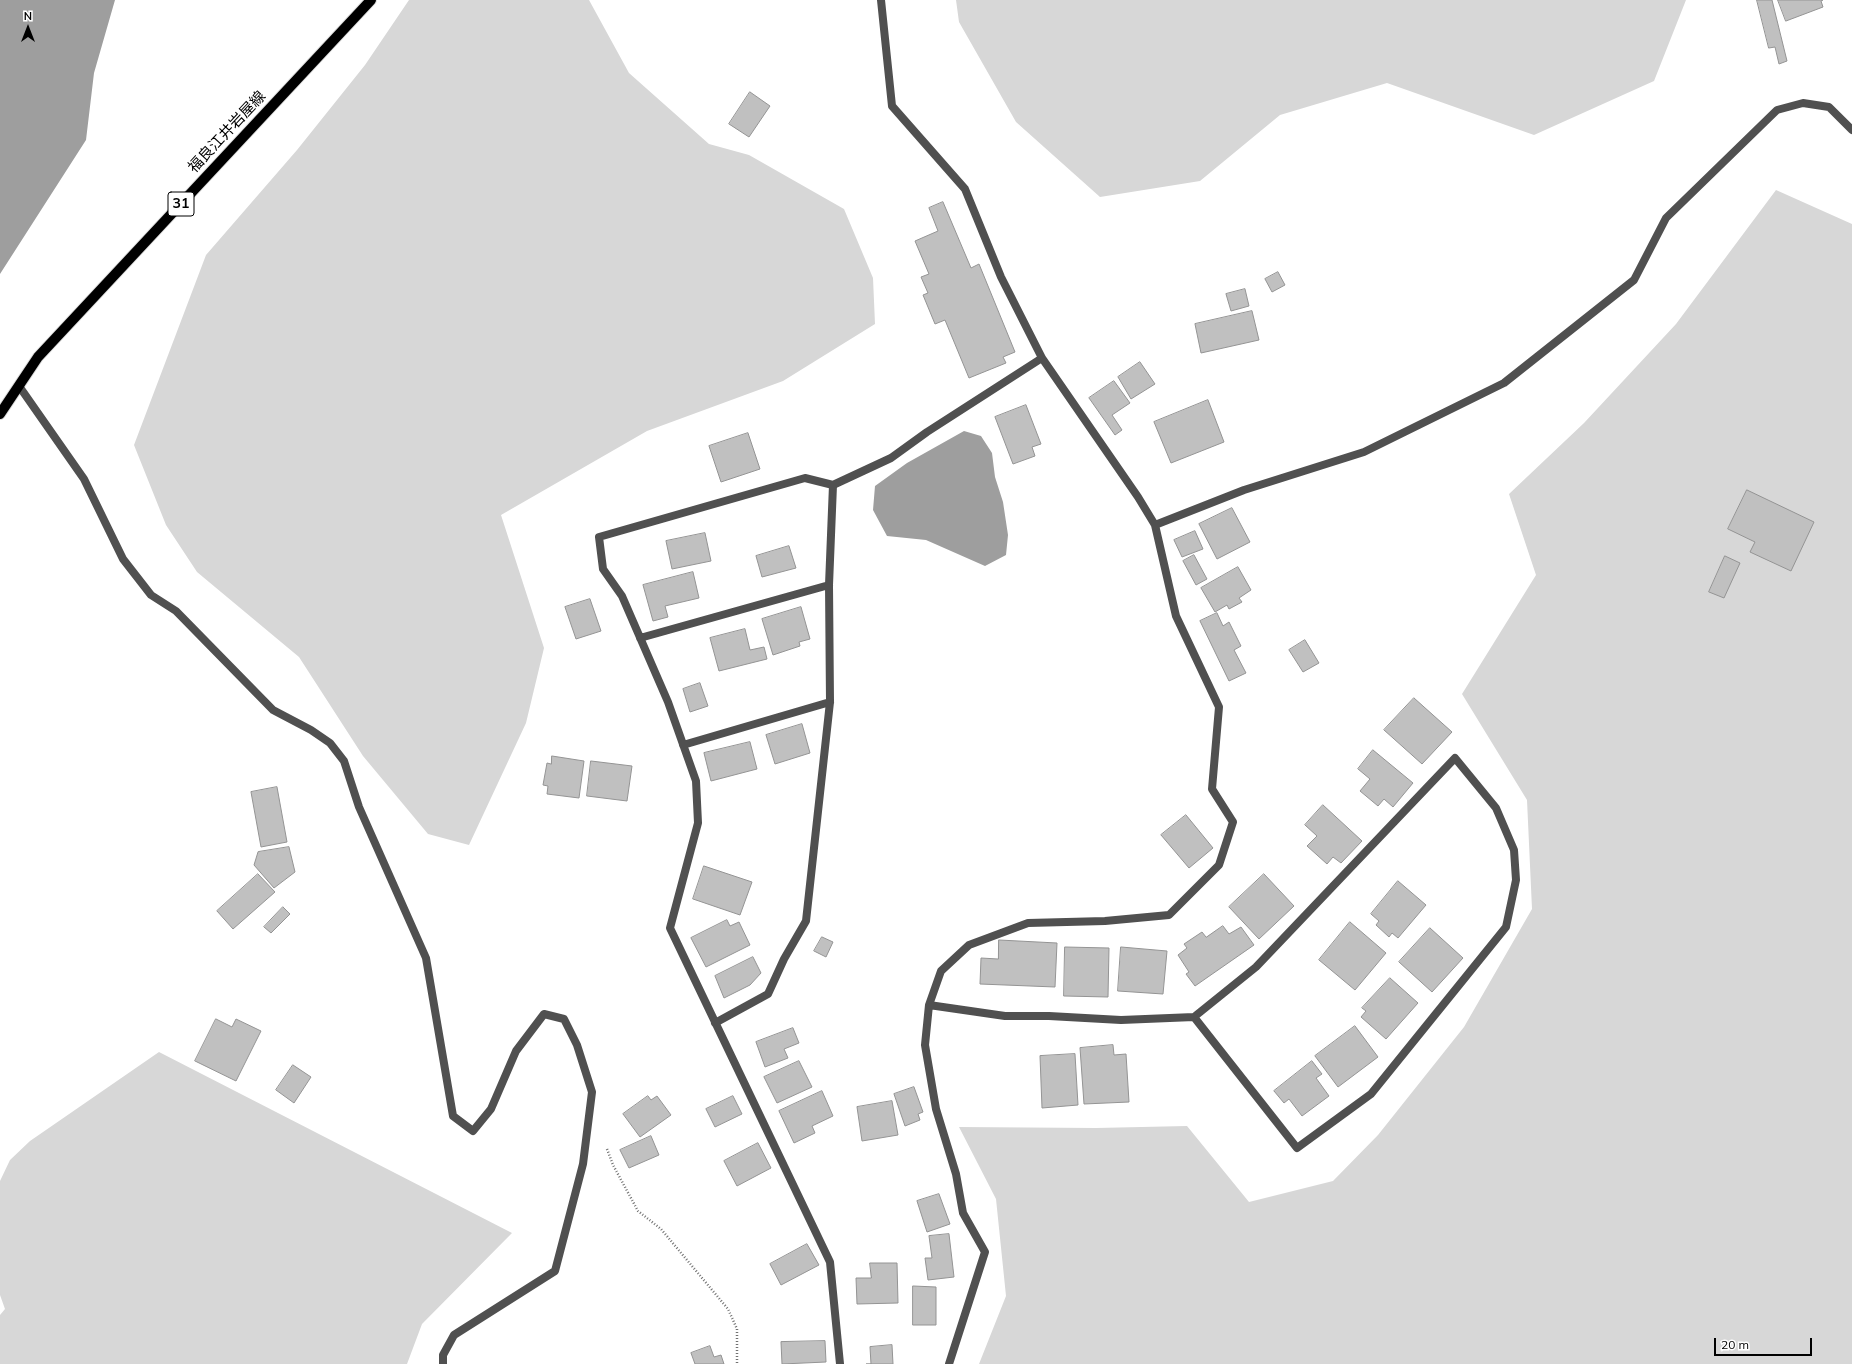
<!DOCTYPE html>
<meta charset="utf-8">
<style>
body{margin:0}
#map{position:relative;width:1852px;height:1364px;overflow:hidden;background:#fff;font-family:Mulish,sans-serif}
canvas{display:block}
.north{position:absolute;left:8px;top:8px;width:40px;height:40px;-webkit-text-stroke:3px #fff;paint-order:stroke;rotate:0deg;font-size:11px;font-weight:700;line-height:16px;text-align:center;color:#000}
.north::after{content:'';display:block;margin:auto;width:14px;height:18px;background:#000;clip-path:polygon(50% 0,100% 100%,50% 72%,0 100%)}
.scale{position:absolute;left:1714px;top:1338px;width:98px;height:18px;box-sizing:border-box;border:2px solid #000;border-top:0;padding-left:5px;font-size:12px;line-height:14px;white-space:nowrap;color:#000;-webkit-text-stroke:3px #fff;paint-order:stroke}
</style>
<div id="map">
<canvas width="1852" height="1364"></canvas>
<div class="north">N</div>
<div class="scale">20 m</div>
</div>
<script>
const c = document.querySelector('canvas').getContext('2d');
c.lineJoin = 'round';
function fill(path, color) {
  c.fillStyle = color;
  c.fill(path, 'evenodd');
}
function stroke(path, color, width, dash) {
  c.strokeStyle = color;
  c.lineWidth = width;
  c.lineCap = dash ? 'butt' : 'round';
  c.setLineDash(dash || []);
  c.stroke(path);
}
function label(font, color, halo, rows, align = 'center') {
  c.font = font + ' Mulish,"Noto Sans JP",sans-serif';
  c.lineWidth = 3;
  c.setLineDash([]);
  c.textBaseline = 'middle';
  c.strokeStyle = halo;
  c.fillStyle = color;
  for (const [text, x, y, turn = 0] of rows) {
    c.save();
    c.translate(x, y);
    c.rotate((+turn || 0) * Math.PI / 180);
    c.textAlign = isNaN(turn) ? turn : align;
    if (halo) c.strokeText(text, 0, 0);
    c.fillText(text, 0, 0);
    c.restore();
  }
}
const green = new Path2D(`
 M 409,0 L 589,0 L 629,73 L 709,144 L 749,155 L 844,209 L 873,278 L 875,324 L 783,381 L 647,431 L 501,515 L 544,648 L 526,723 L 469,845 L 428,834 L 363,756 L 299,657 L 197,572 L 166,525 L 134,445 L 206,255 L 297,150 L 365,65 Z
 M 956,0 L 1686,0 L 1654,81 L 1534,135 L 1387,83 L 1280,115 L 1200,181 L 1100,197 L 1016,122 L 959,22 Z
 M 1776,190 L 1852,224 L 1852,1364 L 979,1364 L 1006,1296 L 996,1199 L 959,1127 L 1096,1128 L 1187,1126 L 1249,1202 L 1333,1181 L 1378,1135 L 1464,1027 L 1532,909 L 1527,800 L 1462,694 L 1536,575 L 1509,494 L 1584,423 L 1676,324 Z
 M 159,1052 L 512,1233 L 422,1324 L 407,1364 L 0,1364 L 0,1315 L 5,1309 L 0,1295 L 0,1181 L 10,1160 L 30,1141 Z`);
const water = new Path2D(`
 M 0,0 L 115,0 L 94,73 L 86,140 L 0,274 Z
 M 964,431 L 981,436 L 992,453 L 995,477 L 1003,502 L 1008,535 L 1006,555 L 985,566 L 926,540 L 887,536 L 873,510 L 875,486 L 907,463 Z`);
const building = new Path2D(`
 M 1757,0 L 1772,0 L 1787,61 L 1779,64 L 1775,47 L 1769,48 Z
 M 1778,0 L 1823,0 L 1821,1 L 1823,7 L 1786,21 Z
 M 750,92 L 770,106 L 749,137 L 729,124 Z
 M 943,202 L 971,268 L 979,264 L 1015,352 L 1003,357 L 1006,363 L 969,378 L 945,320 L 935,324 L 923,295 L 928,293 L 921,277 L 929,274 L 915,241 L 938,231 L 929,208 Z
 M 1278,272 L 1285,285 L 1272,292 L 1265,279 Z
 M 1245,289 L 1249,306 L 1231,311 L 1226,294 Z
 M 1252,311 L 1259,340 L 1201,353 L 1195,324 Z
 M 1140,362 L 1155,384 L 1131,399 L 1118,377 Z
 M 1114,381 L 1130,403 L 1112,415 L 1122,430 L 1115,435 L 1089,398 Z
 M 1208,400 L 1224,442 L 1171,463 L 1154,422 Z
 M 1026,405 L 1041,444 L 1032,447 L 1035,456 L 1013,464 L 995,417 Z
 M 748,433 L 760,469 L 721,482 L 709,446 Z
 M 1747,490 L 1814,522 L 1791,571 L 1750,552 L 1755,542 L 1728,529 Z
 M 1232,508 L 1250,542 L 1217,559 L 1199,524 Z
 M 1195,531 L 1203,549 L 1182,557 L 1174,540 Z
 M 705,533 L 711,561 L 672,569 L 666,541 Z
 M 789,546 L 796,568 L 762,577 L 756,556 Z
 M 1194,555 L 1207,579 L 1196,585 L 1183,561 Z
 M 1725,556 L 1740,563 L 1724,598 L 1709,592 Z
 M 1238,567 L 1251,590 L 1239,598 L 1242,602 L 1229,609 L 1227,605 L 1215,612 L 1201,588 Z
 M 693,572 L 699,598 L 665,606 L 668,617 L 653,621 L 643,585 Z
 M 590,599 L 601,631 L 576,639 L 565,607 Z
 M 801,607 L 810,639 L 799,642 L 800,646 L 773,655 L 762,619 Z
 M 1217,613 L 1223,626 L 1229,622 L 1241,646 L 1234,650 L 1246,673 L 1229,681 L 1200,621 Z
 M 745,629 L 750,650 L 764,647 L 767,659 L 719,671 L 710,638 Z
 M 1305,640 L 1319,663 L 1303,672 L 1289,650 Z
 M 700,683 L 708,706 L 690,712 L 683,689 Z
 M 1414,698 L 1452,732 L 1422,764 L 1384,730 Z
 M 802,724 L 810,753 L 775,764 L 766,735 Z
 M 750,742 L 757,769 L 711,781 L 704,753 Z
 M 1373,750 L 1413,783 L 1393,807 L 1384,799 L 1378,806 L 1360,791 L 1370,779 L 1358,769 Z
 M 552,756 L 584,761 L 579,798 L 547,794 L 548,786 L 543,785 L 547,763 L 551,764 Z
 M 591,761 L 632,766 L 627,801 L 587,796 Z
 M 277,787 L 287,842 L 261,847 L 251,792 Z
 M 1323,805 L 1362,841 L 1341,863 L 1333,857 L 1327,864 L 1307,846 L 1317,836 L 1305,825 Z
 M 1186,815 L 1213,848 L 1189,868 L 1161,835 Z
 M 289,847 L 295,872 L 274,888 L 254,865 L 258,852 Z
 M 704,866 L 752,882 L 740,915 L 693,899 Z
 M 258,874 L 275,892 L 233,929 L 217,911 Z
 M 1264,874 L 1294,906 L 1259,939 L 1229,907 Z
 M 1398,881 L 1426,905 L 1398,938 L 1392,933 L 1389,937 L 1376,925 L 1379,921 L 1371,914 Z
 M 283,907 L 290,914 L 271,933 L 264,927 Z
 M 727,920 L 730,926 L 739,922 L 750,945 L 706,967 L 691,938 Z
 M 1350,922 L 1386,953 L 1355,990 L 1319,960 Z
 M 1223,926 L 1229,934 L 1241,927 L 1254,945 L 1195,986 L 1186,974 L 1189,972 L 1178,955 L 1187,948 L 1184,944 L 1202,932 L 1206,937 Z
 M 1430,928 L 1463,958 L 1432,992 L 1399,962 Z
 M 822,937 L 833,942 L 826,957 L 814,951 Z
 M 999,940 L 1057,943 L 1055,987 L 980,984 L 981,958 L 998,959 Z
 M 1065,947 L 1109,948 L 1108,997 L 1064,996 Z
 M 1121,947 L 1167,951 L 1163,994 L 1118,991 Z
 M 753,957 L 761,973 L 750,985 L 724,998 L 715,976 Z
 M 1390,978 L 1418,1003 L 1386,1039 L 1361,1017 L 1366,1011 L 1362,1008 Z
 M 216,1019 L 232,1027 L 236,1019 L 261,1031 L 236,1081 L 195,1061 Z
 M 1355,1026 L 1378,1057 L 1338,1087 L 1315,1056 Z
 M 793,1028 L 799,1043 L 784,1049 L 788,1058 L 765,1067 L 756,1042 Z
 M 1113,1045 L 1114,1055 L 1126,1054 L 1129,1102 L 1084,1104 L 1080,1048 Z
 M 1075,1054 L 1078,1105 L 1042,1108 L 1040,1056 Z
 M 799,1061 L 812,1087 L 777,1103 L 764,1077 Z
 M 1312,1061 L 1322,1074 L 1316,1078 L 1329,1096 L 1302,1116 L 1289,1099 L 1284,1103 L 1274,1091 Z
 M 293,1065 L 311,1077 L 294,1103 L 276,1090 Z
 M 914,1087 L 923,1112 L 918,1114 L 920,1120 L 905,1126 L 894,1094 Z
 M 822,1091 L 833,1116 L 812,1126 L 815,1133 L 794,1143 L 779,1111 Z
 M 648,1096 L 651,1100 L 657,1096 L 671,1115 L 640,1137 L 623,1114 Z
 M 733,1096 L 742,1114 L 715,1127 L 706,1109 Z
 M 892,1101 L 898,1135 L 862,1141 L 857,1107 Z
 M 651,1136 L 659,1155 L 629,1168 L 620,1150 Z
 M 758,1143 L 771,1168 L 737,1186 L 724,1161 Z
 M 939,1194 L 950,1224 L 927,1232 L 917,1201 Z
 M 949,1234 L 954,1277 L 928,1280 L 925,1258 L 932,1258 L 929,1236 Z
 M 807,1244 L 819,1265 L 781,1285 L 770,1264 Z
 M 870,1263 L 897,1263 L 898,1303 L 857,1304 L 856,1278 L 871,1278 Z
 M 913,1286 L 936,1287 L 936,1325 L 913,1325 Z
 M 825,1341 L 826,1362 L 782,1364 L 781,1342 Z
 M 892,1345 L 893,1364 L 866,1364 L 871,1364 L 870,1347 Z
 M 710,1346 L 714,1357 L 721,1355 L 724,1364 L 695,1364 L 691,1353 Z`);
const path = new Path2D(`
 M 607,1149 L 613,1165 L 638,1211 L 661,1229 L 728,1309 L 737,1329 L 737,1364`);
const minor = new Path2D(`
 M 881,0 L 892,106 L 965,189 L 1001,277 L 1042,358 L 1138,497 L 1155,525 L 1176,616 L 1219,707 L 1212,789 L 1233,822 L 1219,865 L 1169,915 L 1105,921 L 1028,923 L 969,945 L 941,971 L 929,1005 L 925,1045 L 936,1109 L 956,1174 L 963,1213 L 985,1252 L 949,1364
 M 19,386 L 84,479 L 123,559 L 151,595 L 176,611 L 273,710 L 311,730 L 330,743 L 344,761 L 359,807 L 426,958 L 453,1116 L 473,1131 L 491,1109 L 516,1051 L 544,1014 L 564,1019 L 577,1045 L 592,1092 L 583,1164 L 555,1271 L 454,1335 L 443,1355 L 443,1364
 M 1155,525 L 1244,490 L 1364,452 L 1504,383 L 1634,280 L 1666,218 L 1777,110 L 1803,103 L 1829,107 L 1852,130
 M 640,638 L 829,585
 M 683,745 L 830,702
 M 929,1005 L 1005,1016 L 1049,1016 L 1121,1020 L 1194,1017 L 1256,967 L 1455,758 L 1496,808 L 1514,850 L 1516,880 L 1506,927 L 1371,1094 L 1297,1148 L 1194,1017
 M 715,1023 L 768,994 L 784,959 L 806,921 L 830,702 L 829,585 L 833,485
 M 840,1364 L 830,1262 L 670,928 L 698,823 L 696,781 L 668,702 L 622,596 L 603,569 L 599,537 L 805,478 L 833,485 L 891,458 L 927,432 L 1042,358`);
const primary = new Path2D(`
 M 0,414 L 38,357 L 371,0`);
const shields = [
 [181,204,26]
];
const shieldNames = [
 ["31",181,204]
];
const streetNames = [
 ["福良江井岩屋線",227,132,-47]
];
fill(green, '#d7d7d7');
fill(water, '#9e9e9e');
fill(building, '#c0c0c0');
stroke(building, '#949494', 1);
stroke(primary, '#dbdbdb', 12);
stroke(path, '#727272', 2.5, [1, 2]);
stroke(minor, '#505050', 8);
stroke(primary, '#000', 10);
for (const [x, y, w] of shields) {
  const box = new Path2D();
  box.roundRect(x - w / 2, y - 12, w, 24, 3);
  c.fillStyle = '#fff';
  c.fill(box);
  stroke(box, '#000', 1);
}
label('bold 14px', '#000', null, shieldNames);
label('15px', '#000', '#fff', streetNames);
</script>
